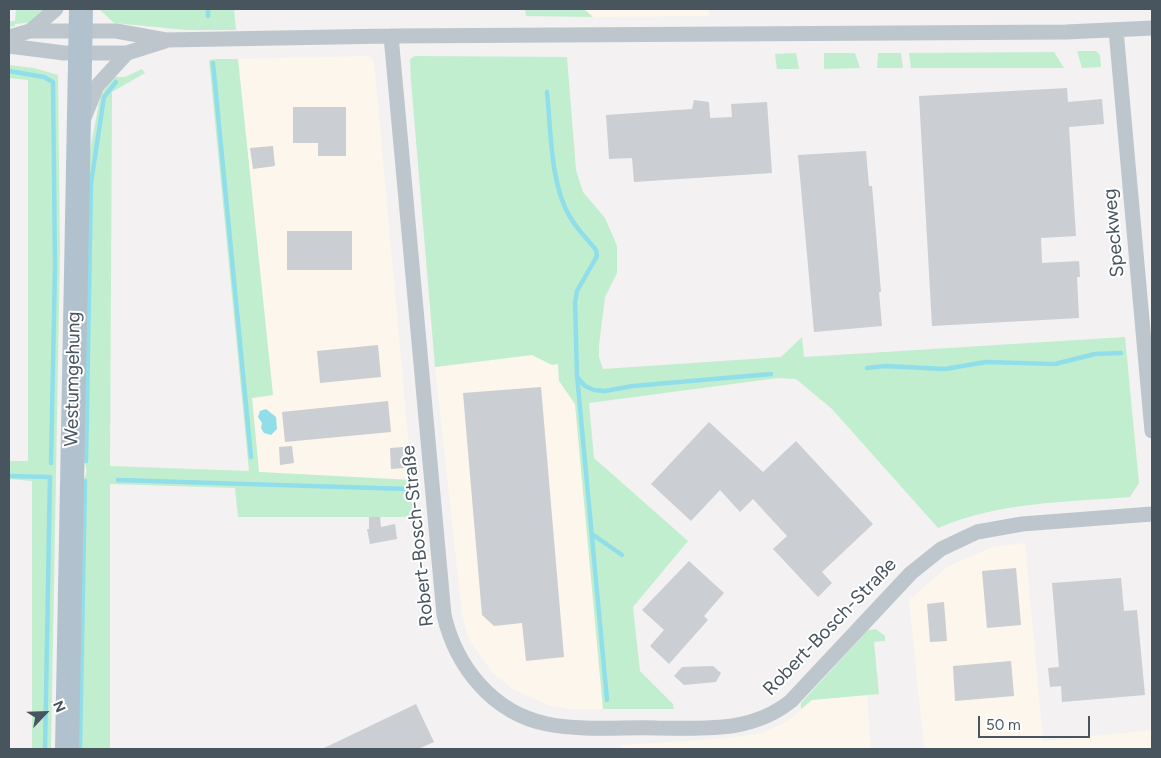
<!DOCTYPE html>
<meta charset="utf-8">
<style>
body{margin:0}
#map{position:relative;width:1161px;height:758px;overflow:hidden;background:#f3f1f1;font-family:Figtree,sans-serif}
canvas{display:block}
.frame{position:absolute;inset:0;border:10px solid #49555e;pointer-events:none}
.north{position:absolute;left:20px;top:688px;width:50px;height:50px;-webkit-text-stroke:4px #fff;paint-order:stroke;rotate:66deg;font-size:14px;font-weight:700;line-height:20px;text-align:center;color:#49555e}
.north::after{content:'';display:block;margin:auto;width:18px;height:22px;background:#49555e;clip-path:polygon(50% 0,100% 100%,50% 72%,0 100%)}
.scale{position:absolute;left:978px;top:716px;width:112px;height:22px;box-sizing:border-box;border:2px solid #49555e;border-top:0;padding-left:6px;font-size:15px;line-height:18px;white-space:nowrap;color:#49555e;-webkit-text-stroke:4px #fff;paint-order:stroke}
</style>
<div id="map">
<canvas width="1161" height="758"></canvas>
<div class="frame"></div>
<div class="north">N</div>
<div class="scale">50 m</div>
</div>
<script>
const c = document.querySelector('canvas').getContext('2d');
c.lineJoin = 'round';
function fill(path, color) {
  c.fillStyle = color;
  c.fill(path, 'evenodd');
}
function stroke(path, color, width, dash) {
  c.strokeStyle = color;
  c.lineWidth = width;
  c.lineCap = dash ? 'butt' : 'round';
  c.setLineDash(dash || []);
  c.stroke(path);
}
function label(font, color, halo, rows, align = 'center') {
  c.font = font + ' Figtree,sans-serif';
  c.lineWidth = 4;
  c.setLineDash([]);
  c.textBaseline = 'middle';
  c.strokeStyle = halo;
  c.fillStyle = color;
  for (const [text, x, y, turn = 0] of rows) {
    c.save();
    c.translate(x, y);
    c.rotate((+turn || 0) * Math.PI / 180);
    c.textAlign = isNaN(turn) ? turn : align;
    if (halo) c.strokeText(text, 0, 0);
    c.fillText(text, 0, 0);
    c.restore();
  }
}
const commercial = new Path2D(`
 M 584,9 L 708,9 L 709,16 L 593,17 Z
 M 369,56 L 374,61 L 412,480 L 259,472 L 252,398 L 273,395 L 238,59 Z
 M 532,355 L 552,365 L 558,363 L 559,381 L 575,404 L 603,709 L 567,709 L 548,705 L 511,688 L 492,672 L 476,650 L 468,637 L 462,614 L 435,367 Z
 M 1025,543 L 1043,741 L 1152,730 L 1152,749 L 924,749 L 909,600 L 947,567 L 992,547 Z
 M 867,695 L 871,749 L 621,749 L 621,745 L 729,738 L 762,733 L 788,721 L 812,700 Z`);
const green = new Path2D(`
 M 16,9 L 48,9 L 33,22 L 15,24 L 15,26 L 9,27 L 9,21 L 15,21 Z
 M 99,9 L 234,9 L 236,30 L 186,30 L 114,23 Z
 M 525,9 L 584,9 L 593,17 L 526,16 Z
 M 1077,51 L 1096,51 L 1100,55 L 1101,67 L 1082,68 Z
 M 1054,52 L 1064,68 L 911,68 L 909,53 Z
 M 796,53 L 799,69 L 777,69 L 775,54 Z
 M 824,53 L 855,53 L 860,68 L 824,69 Z
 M 878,53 L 901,53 L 903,68 L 877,68 Z
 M 415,56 L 567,57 L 576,170 L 583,192 L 605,218 L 617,246 L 617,273 L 605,297 L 599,345 L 599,357 L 603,369 L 781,357 L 802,337 L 804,357 L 1125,337 L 1139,483 L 1130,497 C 1066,502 998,502 938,528 L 832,409 L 796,379 L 778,378 L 589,403 L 594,458 L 688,541 L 633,607 L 640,671 L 673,704 L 674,709 L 603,709 L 575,404 L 559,381 L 558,364 L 552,365 L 532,355 L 435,367 L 411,81 L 410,59 Z
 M 217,59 L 238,59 L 273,395 L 252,398 L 259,472 L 412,480 L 416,517 L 238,517 L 235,488 L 110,484 L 110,749 L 76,749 L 82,482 C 89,473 87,467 82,457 L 89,156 L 100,97 L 112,77 L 125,77 L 142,69 L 145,73 L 112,92 L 110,466 L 249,471 L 209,60 Z
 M 9,65 L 34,68 L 58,75 L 60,250 L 51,749 L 32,749 L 32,481 L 9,479 L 9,461 L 28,461 L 28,80 L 9,78 Z
 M 876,629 L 885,636 L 885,641 L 874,642 L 879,694 L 812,700 L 801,709 L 801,703 L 868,630 Z`);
const water = new Path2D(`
 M 266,409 L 276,417 L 277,429 L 271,435 L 264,433 L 261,428 L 262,423 L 258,417 L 260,411 Z`);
const stream = new Path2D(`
 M 208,9 L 208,16
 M 213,63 L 251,457
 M 9,71 L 44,77 L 53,82 L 55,267 L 51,463
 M 547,92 C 551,129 550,184 570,217 C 577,229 587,239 596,250 L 597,256 L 577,291 L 575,303 L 577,375 L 607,700
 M 867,368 L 885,366 L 945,369 L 986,362 L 1055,364 L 1095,354 L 1121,353
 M 578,378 L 585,386 L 594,390 L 605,391 L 633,386 L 771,374
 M 86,461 L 91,183 L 104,97 L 116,82
 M 9,476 L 50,477 L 45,749
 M 118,480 L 407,489
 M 592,534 L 622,555
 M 80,749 L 85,481`);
const building = new Path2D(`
 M 1067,88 L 1068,102 L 1102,99 L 1104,124 L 1069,127 L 1076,236 L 1041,238 L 1042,263 L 1079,261 L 1080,277 L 1077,277 L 1079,318 L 932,326 L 919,96 Z
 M 694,100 L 709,102 L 710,118 L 732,117 L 731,104 L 767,102 L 772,173 L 634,182 L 632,158 L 609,159 L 606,115 L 692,109 Z
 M 293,107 L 346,107 L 346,156 L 318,156 L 318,143 L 293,143 Z
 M 273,146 L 275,166 L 253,169 L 250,148 Z
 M 866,151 L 869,186 L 872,186 L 881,292 L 879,292 L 882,326 L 814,332 L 798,155 Z
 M 287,231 L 352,231 L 352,270 L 287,270 Z
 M 378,345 L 381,377 L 320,383 L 317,351 Z
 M 541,387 L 564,657 L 526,661 L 522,623 L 494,626 L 482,615 L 463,393 Z
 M 388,401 L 391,432 L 285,442 L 282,412 Z
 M 709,422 L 763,472 L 796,441 L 873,524 L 822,572 L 832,583 L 818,597 L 773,549 L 787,536 L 753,499 L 740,512 L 720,490 L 691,521 L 651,484 Z
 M 292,446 L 294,463 L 280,465 L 279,447 Z
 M 403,447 L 404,468 L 391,469 L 390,448 Z
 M 369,517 L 380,517 L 381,527 L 395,524 L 397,539 L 370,544 L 367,529 L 369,529 Z
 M 689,561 L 724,593 L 704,616 L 708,620 L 669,664 L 650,646 L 664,630 L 642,610 Z
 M 1016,568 L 1021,625 L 987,628 L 982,571 Z
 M 1121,578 L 1124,611 L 1137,610 L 1145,695 L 1062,702 L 1061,686 L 1050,687 L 1048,668 L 1059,667 L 1052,583 Z
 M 944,602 L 947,641 L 930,642 L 927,604 Z
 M 1011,661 L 1014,696 L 955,701 L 953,666 Z
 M 713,666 L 721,673 L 716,682 L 684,685 L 674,676 L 682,667 Z
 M 416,704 L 434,742 L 418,749 L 322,749 Z`);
const minor = new Path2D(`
 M 1116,30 L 1152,431
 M 30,31 L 56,9
 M 391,36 L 444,615 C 456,667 493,713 547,724 C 583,731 621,727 657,728 C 705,728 751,733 791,701 L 911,573 L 941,549 L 977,532 L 1022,524 L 1152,514
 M 9,37 L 30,31 L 116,31 L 166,40 L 391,36 L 1066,32 L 1152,28
 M 9,46 L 64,53 L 127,53 L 165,41
 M 84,118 L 97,86 L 127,53`);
const primary = new Path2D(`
 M 67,749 L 81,9`);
const streetNames = [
 ["Speckweg",1114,233,-95],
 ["Westumgehung",73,379,-89],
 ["Robert-Bosch-Straße",418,536,-96],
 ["Robert-Bosch-Straße",830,627,-46]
];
fill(commercial, '#fcf6ec');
fill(green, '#c1eecf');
fill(water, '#90deea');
stroke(stream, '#90deea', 4.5);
fill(building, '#cbced3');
stroke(minor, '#bdc6cd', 15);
stroke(primary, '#b1c2ce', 24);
label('19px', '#49555e', '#fff', streetNames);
</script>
